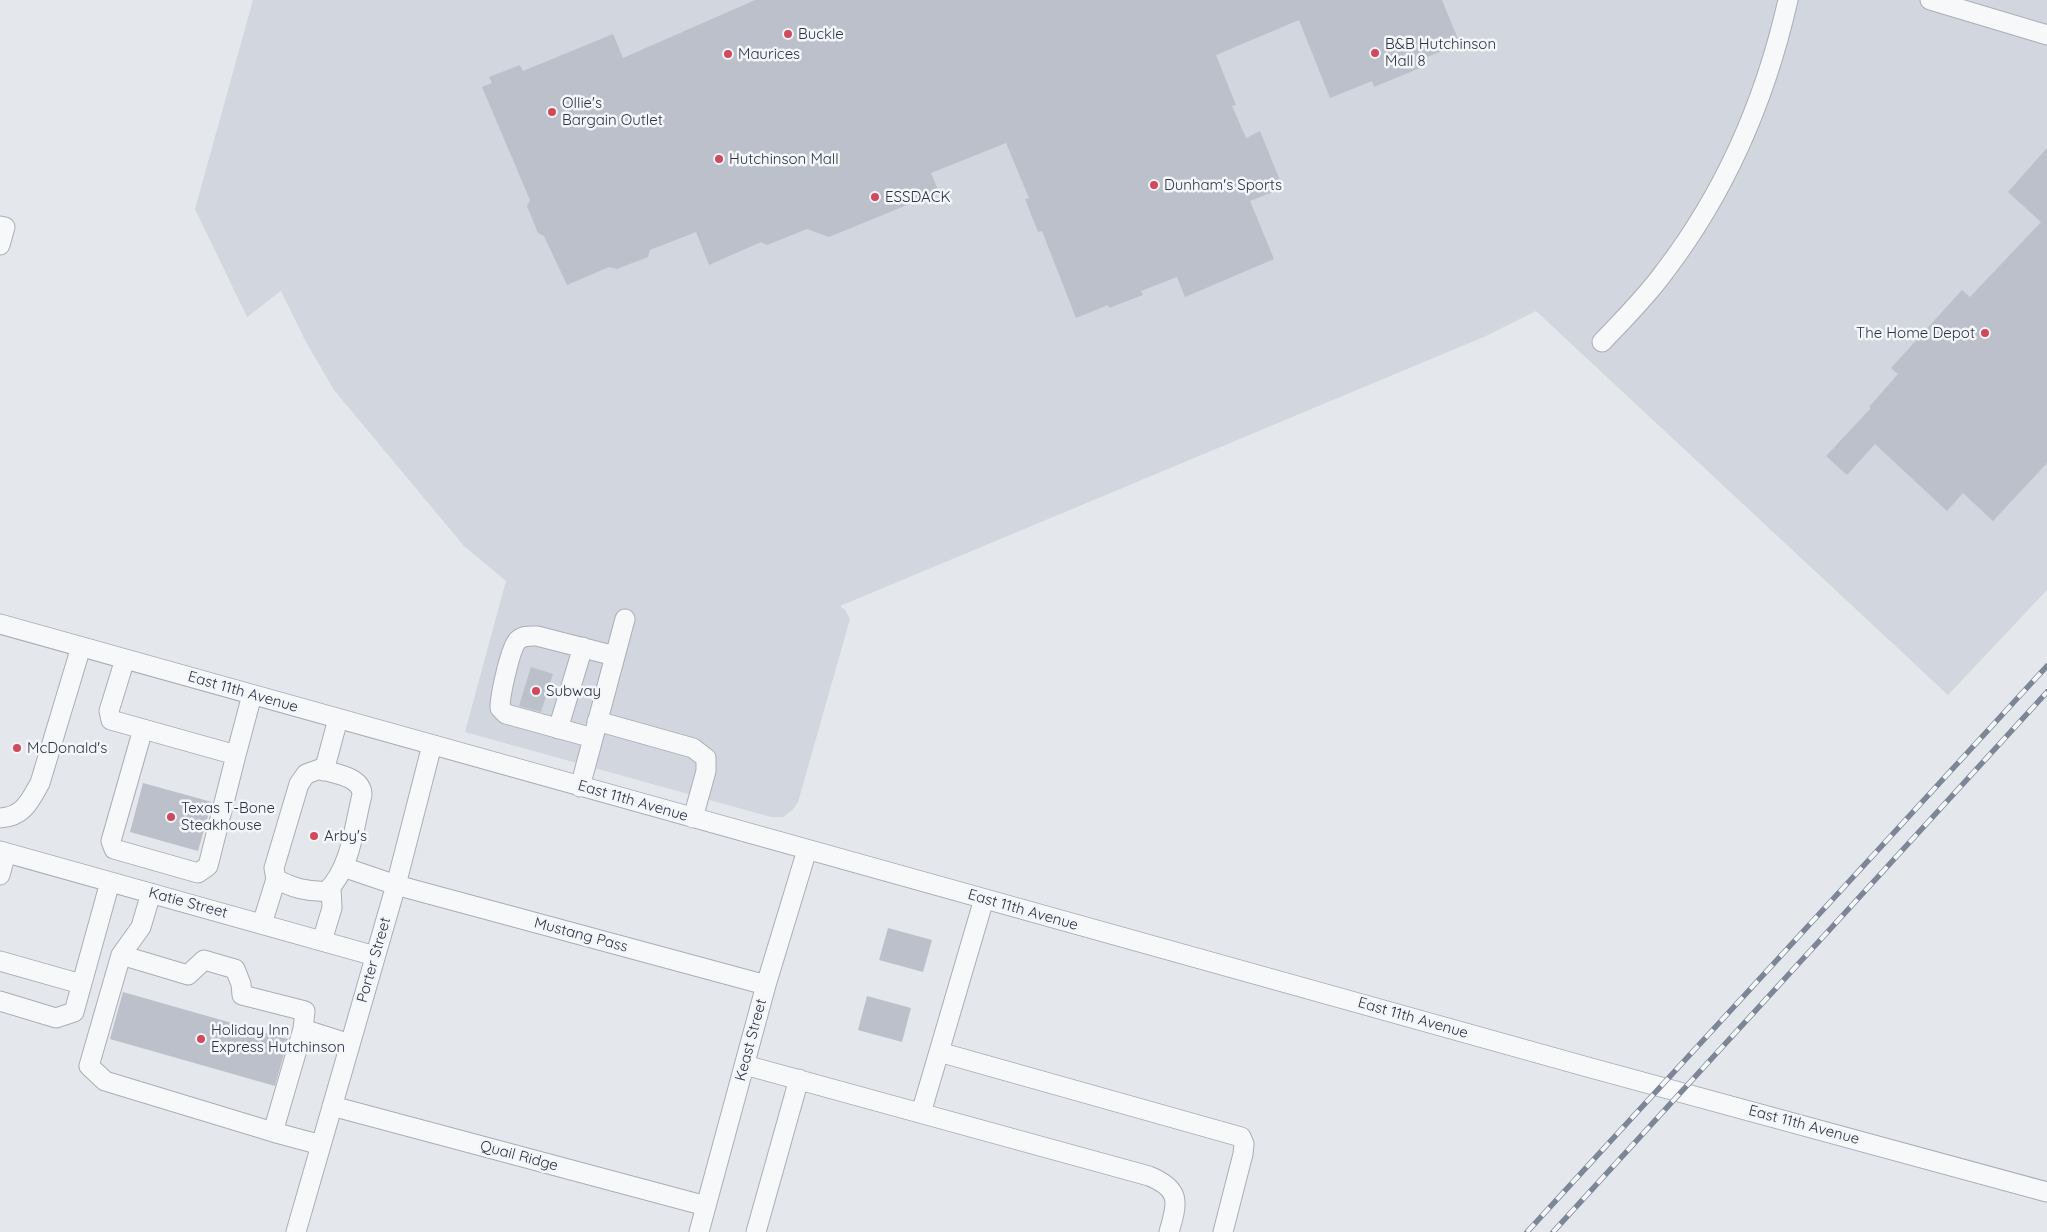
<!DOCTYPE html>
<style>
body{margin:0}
canvas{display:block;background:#e4e7ec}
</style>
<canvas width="2047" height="1232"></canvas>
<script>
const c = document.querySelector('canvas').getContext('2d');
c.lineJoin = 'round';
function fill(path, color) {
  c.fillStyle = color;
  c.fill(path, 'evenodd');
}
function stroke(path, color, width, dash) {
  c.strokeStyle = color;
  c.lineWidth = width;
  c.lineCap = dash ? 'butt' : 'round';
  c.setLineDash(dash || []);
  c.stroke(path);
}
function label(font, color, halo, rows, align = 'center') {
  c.font = font + ' Quicksand,sans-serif';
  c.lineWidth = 5;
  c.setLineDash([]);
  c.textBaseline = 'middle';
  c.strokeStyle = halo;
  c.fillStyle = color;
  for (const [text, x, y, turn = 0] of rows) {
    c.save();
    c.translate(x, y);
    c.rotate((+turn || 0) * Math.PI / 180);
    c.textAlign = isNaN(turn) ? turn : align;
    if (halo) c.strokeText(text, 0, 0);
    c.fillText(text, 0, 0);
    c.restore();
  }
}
const built = new Path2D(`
 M 253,0 L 2047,0 L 2047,590 L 1948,695 L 1536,311 L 1486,336 L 840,606 L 845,610 L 850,619 L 798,802 L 792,810 L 783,817 L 771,817 L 465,732 L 506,581 L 464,546 L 334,390 L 306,342 L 281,291 L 247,317 L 195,209 Z`);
const building = new Path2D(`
 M 755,0 L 1442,0 L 1460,44 L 1417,61 L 1420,68 L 1374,87 L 1372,81 L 1330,98 L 1299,20 L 1216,55 L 1236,105 L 1232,106 L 1246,138 L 1260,131 L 1283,188 L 1250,201 L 1274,259 L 1185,297 L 1177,277 L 1141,291 L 1143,295 L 1109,308 L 1108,305 L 1076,318 L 1042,231 L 1038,232 L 1025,199 L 1029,198 L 1006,143 L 931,173 L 939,192 L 829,237 L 807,229 L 767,245 L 761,242 L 709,265 L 696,232 L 650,250 L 648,257 L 617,269 L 609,267 L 567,285 L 544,236 L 538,233 L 527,206 L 530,200 L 482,87 L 492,83 L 489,77 L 520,65 L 523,71 L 613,34 L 623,58 Z
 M 2047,148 L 2047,463 L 1993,521 L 1963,493 L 1947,511 L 1875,444 L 1847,475 L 1826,456 L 1871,408 L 1869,407 L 1898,374 L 1891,368 L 1962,290 L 1970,297 L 2041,222 L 2008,192 Z
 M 531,667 L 553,674 L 541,712 L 519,706 Z
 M 143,783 L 212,802 L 198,851 L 130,832 Z
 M 888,928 L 932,940 L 923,972 L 879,960 Z
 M 123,992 L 288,1039 L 275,1086 L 110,1039 Z
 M 867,996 L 911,1008 L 902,1042 L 858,1030 Z`);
const minor = new Path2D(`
 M 1930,0 L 2047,35
 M 0,226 L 5,227 L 0,245
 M 1602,342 C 1624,319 1647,296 1665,271 C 1726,191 1766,97 1788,0
 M 0,624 L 1591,1068 L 2047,1192
 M 125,659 L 109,711 L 111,720 L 236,755 L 252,695
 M 597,721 L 693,748 L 706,758 L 706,771 L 693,818
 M 143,729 L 111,841 L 114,849 L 198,873 L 208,866 L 236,755
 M 558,729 L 583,647
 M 593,738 L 506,714 L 500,708 C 500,696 510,648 518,640 C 524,635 530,636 537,636 L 615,656
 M 320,769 C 334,774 362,776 362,795 C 354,826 351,868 327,891 C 307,892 293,888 276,879 L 274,868 L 299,784 L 306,774 Z
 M 324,771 L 338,719
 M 580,787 L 625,619
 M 0,818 C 23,817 30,801 40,783 L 81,647
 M 0,851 L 375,956
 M 343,867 L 396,885 L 766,985
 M 0,875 L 6,853
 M 151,893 L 141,927 L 121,955 L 89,1066 L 105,1081 L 273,1132
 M 262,924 L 276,879
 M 322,941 L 332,908 L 331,887
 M 121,955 L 188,975 L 204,960 L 235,969 L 241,984 L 242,995 L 305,1011 L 303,1029
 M 0,961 L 81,984
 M 0,1001 L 56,1018 L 74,1012 L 110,882
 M 939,1052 L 1241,1137 L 1244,1144 L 1243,1154 L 1223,1232
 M 745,1065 L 1149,1176 C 1181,1189 1178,1202 1169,1232
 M 332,1106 L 706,1206
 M 921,1113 L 984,899
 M 321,1145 L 273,1132 L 303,1029 L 350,1044
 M 296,1232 L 396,885 L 432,745
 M 699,1232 L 766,985 L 807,850
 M 756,1232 L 799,1079`);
const rail = new Path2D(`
 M 1527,1232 L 2047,666
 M 1553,1232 L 2047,692`);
const markers = [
 [788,34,5,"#d1495b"],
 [1375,53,5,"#d1495b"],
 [728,54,5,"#d1495b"],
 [552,112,5,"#d1495b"],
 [719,159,5,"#d1495b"],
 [1154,185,5,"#d1495b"],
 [875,197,5,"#d1495b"],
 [1985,333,5,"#d1495b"],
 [536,691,5,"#d1495b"],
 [17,748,5,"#d1495b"],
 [171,817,5,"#d1495b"],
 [314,836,5,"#d1495b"],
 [201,1039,5,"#d1495b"]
];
const poiNames = [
 ["Buckle",798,34],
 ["B&B Hutchinson",1385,44],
 ["Mall 8",1385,61],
 ["Maurices",738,54],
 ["Ollie's",562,103],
 ["Bargain Outlet",562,120],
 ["Hutchinson Mall",729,159],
 ["Dunham's Sports",1164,185],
 ["ESSDACK",885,197],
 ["The Home Depot",1975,333,"right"],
 ["Subway",546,691],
 ["McDonald's",27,748],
 ["Texas T-Bone",181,808],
 ["Steakhouse",181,825],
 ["Arby's",324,836],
 ["Holiday Inn",211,1030],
 ["Express Hutchinson",211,1047]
];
const streetNames = [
 ["East 11th Avenue",243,692,16],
 ["East 11th Avenue",633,801,16],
 ["Katie Street",188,903,15],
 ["East 11th Avenue",1023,910,16],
 ["Mustang Pass",581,935,15],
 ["Porter Street",374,960,-74],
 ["East 11th Avenue",1413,1018,16],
 ["Keast Street",751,1040,-75],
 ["East 11th Avenue",1804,1125,15],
 ["Quail Ridge",519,1156,15]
];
fill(built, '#d2d6de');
fill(building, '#bbc0ca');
stroke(minor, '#a9aeb7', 21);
stroke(minor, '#f7f8fa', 19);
stroke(rail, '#7d8696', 5.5);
stroke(rail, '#f4f6f9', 4, [11]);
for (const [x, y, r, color] of markers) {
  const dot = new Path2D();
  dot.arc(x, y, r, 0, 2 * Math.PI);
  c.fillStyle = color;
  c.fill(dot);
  stroke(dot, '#f4f6f9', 2);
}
label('15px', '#2b3445', '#f4f6f9', poiNames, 'left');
label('15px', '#2b3445', '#f4f6f9', streetNames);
</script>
